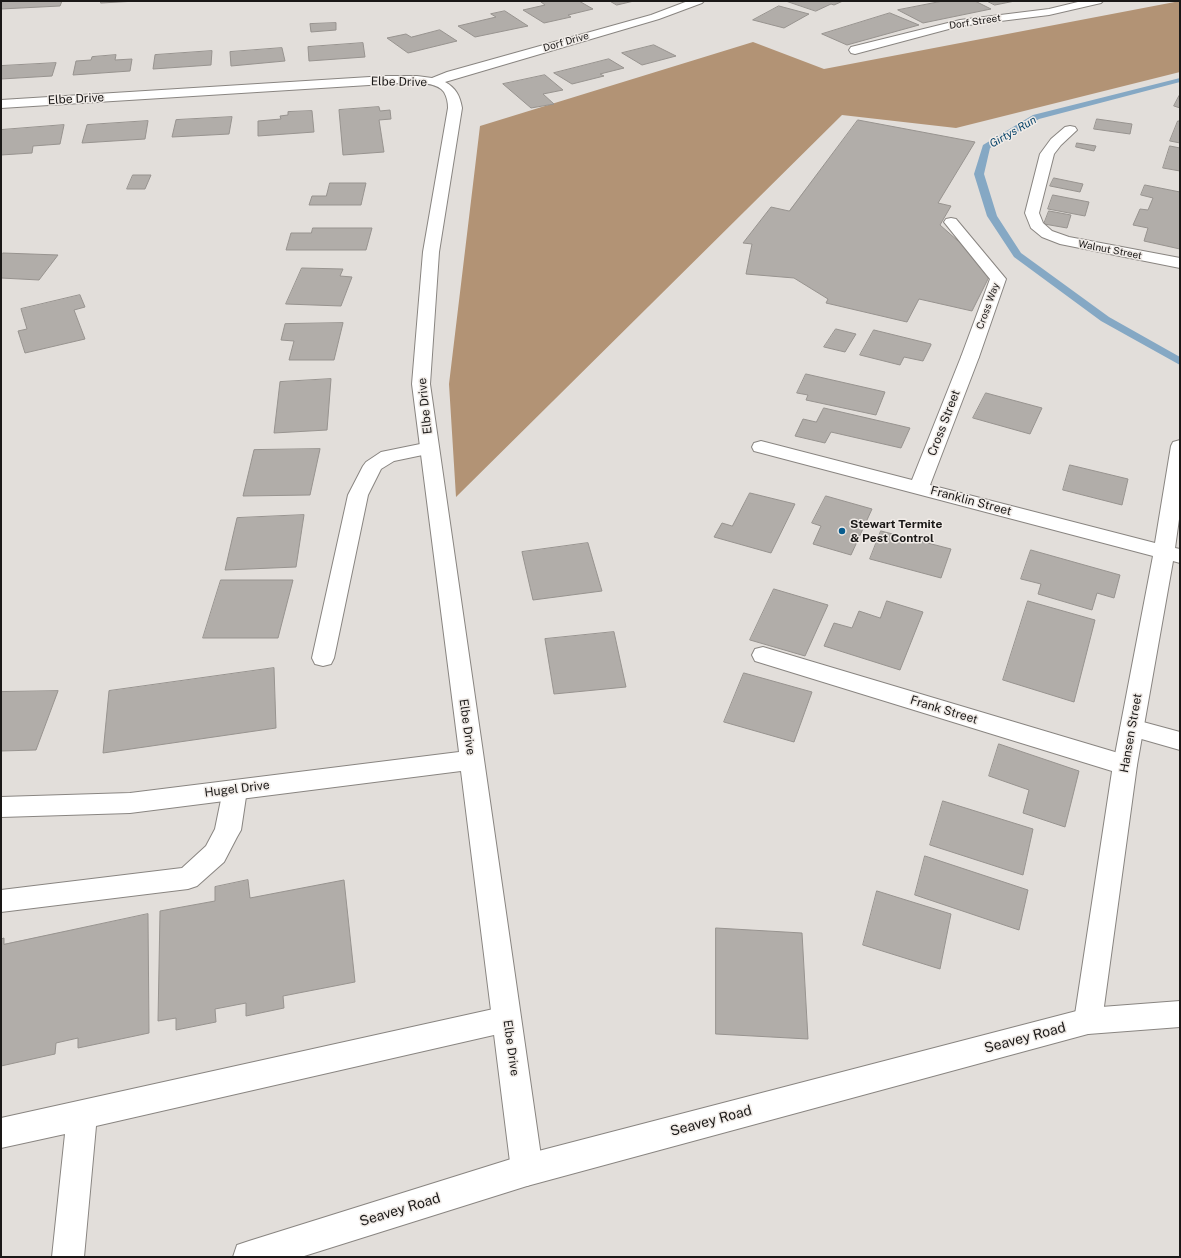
<!DOCTYPE html>
<style>
body{margin:0}
#map{position:relative;width:1181px;height:1258px;overflow:hidden;background:#e2deda;font-family:"Public Sans",sans-serif}
canvas{display:block}
.frame{position:absolute;inset:0;border:2px solid #1a1817;pointer-events:none}
</style>
<div id="map">
<canvas width="1181" height="1258"></canvas>
<div class="frame"></div>
</div>
<script>
const c = document.querySelector('canvas').getContext('2d');
c.lineJoin = 'round';
function fill(path, color) {
  c.fillStyle = color;
  c.fill(path, 'evenodd');
}
function stroke(path, color, width, dash) {
  c.strokeStyle = color;
  c.lineWidth = width;
  c.lineCap = dash ? 'butt' : 'round';
  c.setLineDash(dash || []);
  c.stroke(path);
}
function label(font, color, halo, rows, align = 'center') {
  c.font = font + ' "Public Sans",sans-serif';
  c.lineWidth = 3;
  c.setLineDash([]);
  c.textBaseline = 'middle';
  c.strokeStyle = halo;
  c.fillStyle = color;
  for (const [text, x, y, turn = 0] of rows) {
    c.save();
    c.translate(x, y);
    c.rotate((+turn || 0) * Math.PI / 180);
    c.textAlign = isNaN(turn) ? turn : align;
    if (halo) c.strokeText(text, 0, 0);
    c.fillText(text, 0, 0);
    c.restore();
  }
}
const forest = new Path2D(`
 M 1180,1 L 1180,72 L 956,128 L 842,115 L 456,497 L 449,384 L 480,126 L 753,42 L 824,69 Z`);
const stream = new Path2D(`
 M 1180,78 L 1180,82 L 1039,119 L 990,148 L 984,174 L 997,216 L 1021,253 L 1109,317 L 1180,357 L 1180,365 L 1101,321 L 1014,257 L 987,216 L 974,174 L 983,145 L 1033,115 Z`);
const building = new Path2D(`
 M 1,1 L 62,1 L 60,6 L 1,9 Z
 M 101,1 L 137,1 L 101,3 Z
 M 547,1 L 579,1 L 593,9 L 568,15 L 571,17 L 544,23 L 523,10 L 545,5 L 541,2 Z
 M 610,1 L 634,1 L 617,5 Z
 M 786,1 L 843,1 L 834,5 L 831,4 L 816,11 Z
 M 943,1 L 975,1 L 991,9 L 923,23 L 898,10 Z
 M 987,1 L 1015,1 L 995,5 Z
 M 779,6 L 809,14 L 784,28 L 753,20 Z
 M 505,11 L 528,26 L 475,37 L 458,26 L 496,17 L 491,14 Z
 M 890,13 L 919,25 L 847,45 L 822,34 Z
 M 336,23 L 336,30 L 311,32 L 310,24 Z
 M 440,30 L 457,41 L 408,53 L 387,38 L 406,34 L 411,37 Z
 M 363,43 L 365,57 L 309,61 L 308,47 Z
 M 654,45 L 676,56 L 642,65 L 622,53 Z
 M 282,48 L 285,61 L 231,66 L 230,52 Z
 M 212,51 L 211,65 L 153,69 L 155,55 Z
 M 116,55 L 115,60 L 132,59 L 130,71 L 73,75 L 76,61 L 91,60 L 92,57 Z
 M 609,59 L 624,68 L 600,74 L 604,76 L 572,84 L 554,73 Z
 M 56,63 L 52,76 L 1,79 L 1,66 Z
 M 545,75 L 563,90 L 543,94 L 554,104 L 531,108 L 503,84 Z
 M 1179,96 L 1180,108 L 1174,106 Z
 M 379,107 L 380,111 L 390,110 L 391,119 L 379,120 L 384,152 L 343,155 L 339,110 Z
 M 312,111 L 314,132 L 258,136 L 258,121 L 281,119 L 280,116 L 288,115 L 288,112 Z
 M 232,117 L 229,134 L 172,137 L 176,120 Z
 M 1097,119 L 1132,124 L 1130,134 L 1094,129 Z
 M 858,120 L 975,142 L 938,203 L 951,206 L 940,225 L 992,271 L 972,311 L 919,299 L 907,322 L 826,303 L 828,299 L 794,278 L 746,274 L 752,244 L 743,243 L 771,207 L 789,211 Z
 M 148,121 L 145,139 L 82,143 L 87,125 Z
 M 1178,121 L 1180,121 L 1180,143 L 1170,141 Z
 M 64,125 L 60,144 L 33,146 L 32,153 L 1,155 L 1,130 Z
 M 1077,143 L 1096,146 L 1094,151 L 1076,147 Z
 M 1170,146 L 1180,148 L 1180,171 L 1163,168 Z
 M 133,175 L 151,175 L 145,189 L 127,189 Z
 M 1054,178 L 1083,184 L 1080,192 L 1050,186 Z
 M 330,183 L 366,183 L 361,205 L 309,205 L 312,196 L 326,196 Z
 M 1145,185 L 1180,192 L 1180,249 L 1144,241 L 1148,228 L 1133,225 L 1140,209 L 1148,210 L 1153,198 L 1141,195 Z
 M 1053,195 L 1089,202 L 1085,216 L 1048,209 Z
 M 1049,211 L 1071,215 L 1067,228 L 1044,224 Z
 M 313,228 L 372,228 L 366,250 L 286,250 L 291,233 L 311,233 Z
 M 3,253 L 58,255 L 39,280 L 1,278 L 1,255 Z
 M 302,268 L 343,269 L 340,276 L 352,277 L 341,306 L 286,304 Z
 M 80,295 L 85,307 L 74,310 L 85,339 L 25,353 L 18,331 L 27,329 L 21,309 Z
 M 343,323 L 334,360 L 289,360 L 294,341 L 281,340 L 285,324 Z
 M 836,329 L 856,334 L 845,352 L 824,347 Z
 M 874,330 L 931,344 L 931,345 L 923,361 L 904,357 L 900,365 L 860,355 Z
 M 806,374 L 885,392 L 876,415 L 806,400 L 808,395 L 797,393 Z
 M 331,379 L 327,430 L 274,433 L 280,382 Z
 M 986,393 L 1042,408 L 1030,434 L 973,418 Z
 M 824,408 L 910,428 L 901,448 L 831,432 L 825,443 L 795,436 L 803,419 L 816,422 Z
 M 320,449 L 310,495 L 243,496 L 254,450 Z
 M 1070,465 L 1128,479 L 1122,505 L 1063,490 Z
 M 750,493 L 795,504 L 771,553 L 714,537 L 722,523 L 732,526 Z
 M 826,496 L 872,509 L 851,555 L 813,544 L 821,526 L 812,523 Z
 M 304,515 L 296,567 L 225,570 L 237,518 Z
 M 881,531 L 951,549 L 941,578 L 870,559 Z
 M 588,543 L 602,591 L 533,600 L 522,552 Z
 M 1031,550 L 1120,575 L 1114,598 L 1097,593 L 1092,610 L 1038,594 L 1041,584 L 1021,579 Z
 M 221,580 L 293,580 L 278,638 L 203,638 Z
 M 774,589 L 828,605 L 805,656 L 750,640 Z
 M 887,601 L 923,612 L 900,670 L 824,646 L 834,623 L 852,628 L 859,611 L 880,618 Z
 M 1028,601 L 1095,620 L 1074,702 L 1003,680 Z
 M 614,632 L 626,687 L 554,694 L 545,639 Z
 M 274,668 L 276,728 L 103,753 L 109,691 Z
 M 744,673 L 812,692 L 794,742 L 724,722 Z
 M 58,691 L 36,750 L 1,751 L 1,692 Z
 M 999,744 L 1079,771 L 1065,827 L 1023,813 L 1029,790 L 989,776 Z
 M 943,801 L 1033,829 L 1023,875 L 930,845 Z
 M 925,856 L 1028,890 L 1019,930 L 915,895 Z
 M 248,880 L 250,898 L 344,880 L 355,982 L 283,996 L 284,1008 L 246,1016 L 246,1003 L 215,1009 L 216,1022 L 176,1030 L 176,1018 L 158,1021 L 160,911 L 215,901 L 215,887 Z
 M 877,891 L 951,914 L 940,969 L 863,945 Z
 M 148,914 L 149,1033 L 78,1048 L 78,1038 L 56,1043 L 55,1054 L 1,1066 L 1,939 L 4,938 L 4,944 Z
 M 716,928 L 802,933 L 808,1039 L 716,1034 Z`);
const service = new Path2D(`
 M 1070,126 L 1075,127 L 1077,130 L 1061,145 L 1054,154 L 1039,213 L 1043,223 L 1052,231 L 1069,237 L 1180,258 L 1180,268 L 1060,244 L 1042,237 L 1031,228 L 1025,213 L 1040,154 L 1051,139 L 1065,127 Z
 M 951,218 L 956,219 L 1006,279 L 979,357 L 976,361 L 970,362 L 964,361 L 961,357 L 990,279 L 944,222 L 946,219 Z
 M 430,442 L 437,444 L 439,448 L 437,452 L 394,461 L 381,469 L 368,495 L 334,658 L 331,664 L 323,666 L 315,664 L 312,658 L 348,495 L 363,466 L 366,462 L 381,452 Z
 M 763,647 L 1125,755 L 1134,758 L 1137,765 L 1134,772 L 1125,775 L 755,661 L 752,655 L 755,649 Z
 M 1132,719 L 1180,732 L 1180,750 L 1124,734 L 1120,728 L 1124,722 Z
 M 235,780 L 244,783 L 247,790 L 241,830 L 237,837 L 224,862 L 197,886 L 188,889 L 1,912 L 1,890 L 182,868 L 206,846 L 215,829 L 223,790 L 226,783 Z
 M 507,1006 L 517,1010 L 521,1019 L 517,1028 L 507,1032 L 96,1126 L 84,1257 L 52,1257 L 65,1134 L 1,1148 L 1,1118 Z`);
const minor = new Path2D(`
 M 688,1 L 704,1 L 702,3 L 659,19 L 445,82 C 456,88 460,96 462,108 L 439,252 L 430,384 L 543,1170 L 538,1181 L 527,1186 L 516,1181 L 511,1170 L 461,771 L 130,813 L 1,817 L 1,797 L 130,793 L 459,752 L 412,384 L 423,252 L 448,108 C 448,103 447,97 444,92 C 436,81 413,83 401,83 L 1,108 L 1,100 L 386,76 L 417,76 L 432,78 L 447,72 L 651,15 Z
 M 1082,1 L 1103,1 L 1101,3 L 1049,15 L 960,26 L 855,54 L 851,53 L 849,50 L 851,47 L 960,20 L 1049,9 Z
 M 970,352 L 976,353 L 979,357 L 930,485 L 1155,543 L 1171,446 L 1173,442 L 1180,440 L 1180,512 L 1175,548 L 1180,549 L 1180,563 L 1173,561 L 1137,765 L 1102,1021 L 1098,1030 L 1088,1034 L 1078,1030 L 1074,1021 L 1113,765 L 1153,556 L 754,451 L 752,447 L 754,443 L 761,441 L 912,480 L 961,357 L 964,353 Z`);
const tertiary = new Path2D(`
 M 1180,1001 L 1180,1027 L 1088,1034 L 527,1186 L 301,1257 L 233,1257 L 237,1245 L 249,1241 L 527,1154 L 1088,1008 Z`);
const markers = [
 [842,531,4,"#085c8e"]
];
const farStreetnames = [
 ["Dorf Street",975,22,-9],
 ["Dorf Drive",566,42,-16],
 ["Walnut Street",1110,250,11],
 ["Cross Way",988,306,-70]
];
const farWaternames = [
 ["Girtys Run",1013,132,-30]
];
const streetNames = [
 ["Elbe Drive",399,82,1],
 ["Elbe Drive",76,99,-3],
 ["Elbe Drive",425,406,-96],
 ["Cross Street",944,423,-69],
 ["Franklin Street",971,501,15],
 ["Frank Street",944,710,17],
 ["Elbe Drive",467,727,82],
 ["Hansen Street",1131,733,-80],
 ["Hugel Drive",237,789,-7],
 ["Elbe Drive",511,1048,82]
];
const poiNames = [
 ["Stewart Termite",850,524],
 ["& Pest Control",850,538]
];
const nearStreetnames = [
 ["Seavey Road",1025,1038,-15],
 ["Seavey Road",711,1121,-15],
 ["Seavey Road",400,1210,-17]
];
fill(forest, '#b29375');
fill(stream, '#85a8c4');
fill(building, '#b1ada9');
stroke(building, '#97938f', 1);
stroke(service, '#898581', 2);
stroke(minor, '#898581', 2);
stroke(tertiary, '#898581', 2);
fill(service, '#fff');
fill(minor, '#fff');
fill(tertiary, '#fff');
for (const [x, y, r, color] of markers) {
  const dot = new Path2D();
  dot.arc(x, y, r, 0, 2 * Math.PI);
  c.fillStyle = color;
  c.fill(dot);
  stroke(dot, '#f0ebe7', 1.5);
}
label('10px', '#1a1817', '#f0ebe7', farStreetnames);
label('italic 11px', '#09456b', '#f0ebe7', farWaternames);
label('12px', '#1a1817', '#f0ebe7', streetNames);
label('bold 12px', '#1a1817', '#f0ebe7', poiNames, 'left');
label('14px', '#1a1817', '#f0ebe7', nearStreetnames);
</script>
